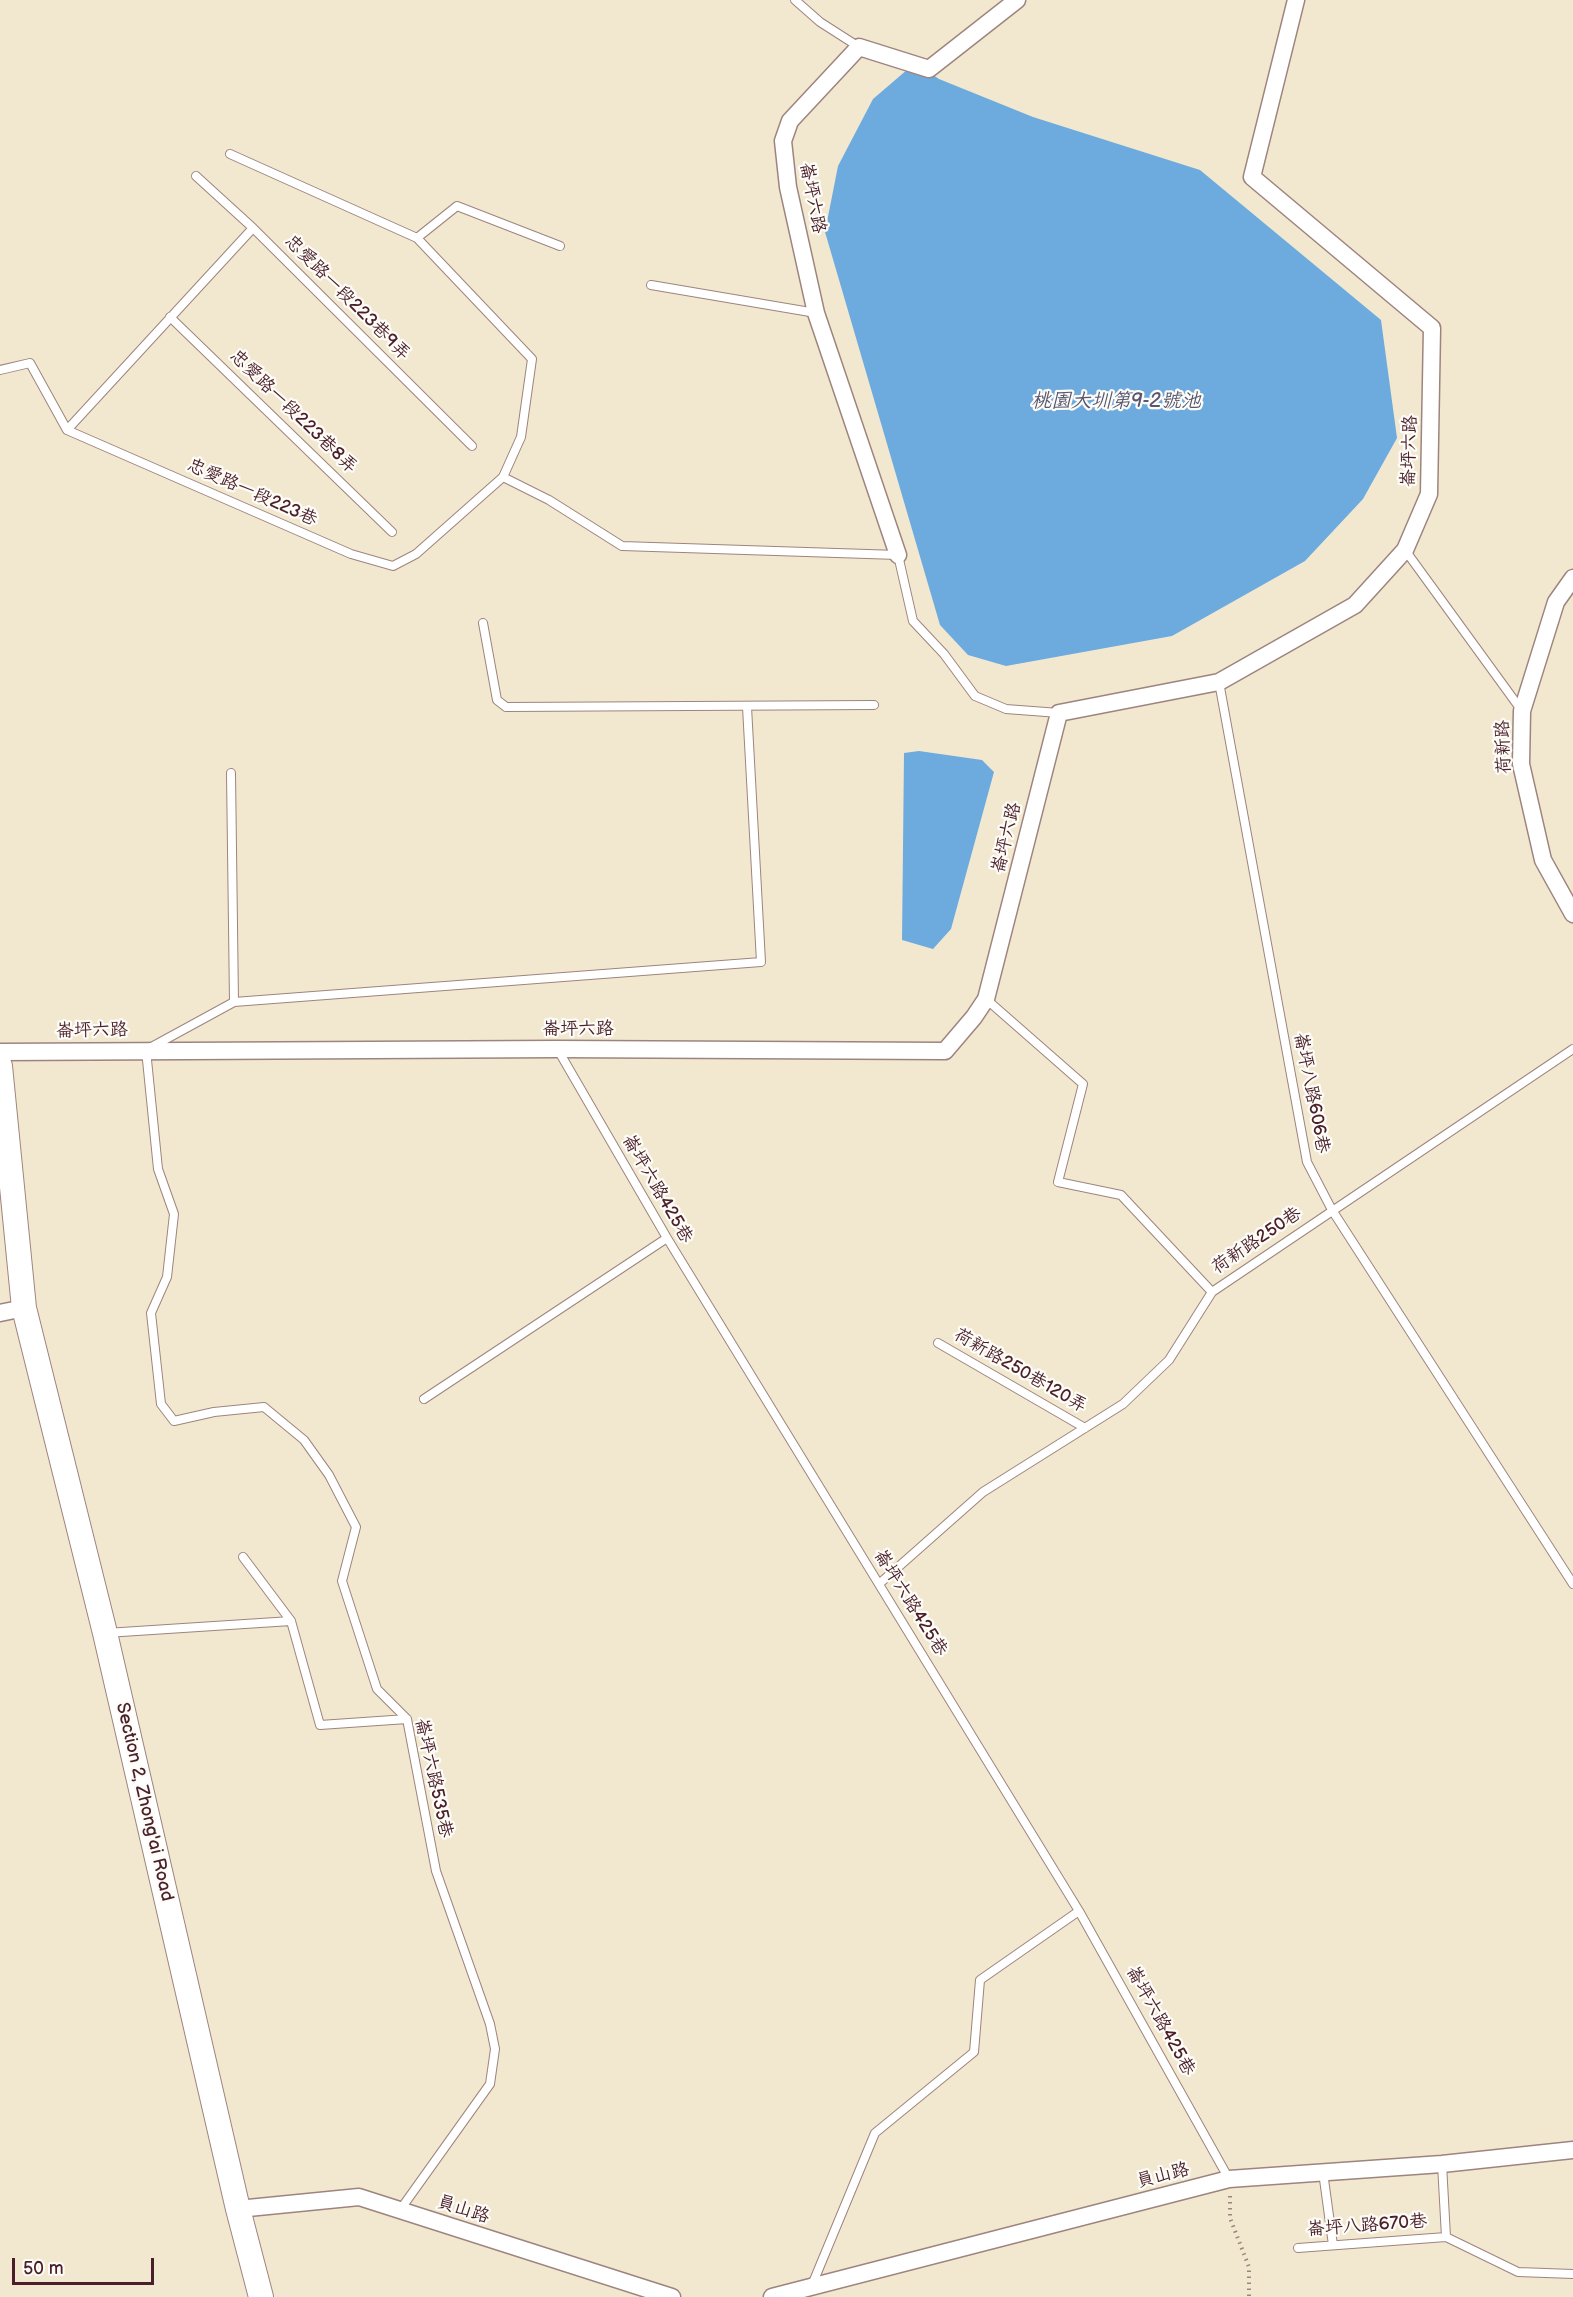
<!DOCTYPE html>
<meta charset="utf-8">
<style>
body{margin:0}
#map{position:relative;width:1573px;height:2297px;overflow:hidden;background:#f2e8d0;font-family:"Balsamiq Sans",sans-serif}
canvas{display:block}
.scale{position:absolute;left:12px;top:2258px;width:142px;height:27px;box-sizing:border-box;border:3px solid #4a1f2b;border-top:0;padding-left:8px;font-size:18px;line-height:21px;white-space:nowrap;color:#4a1f2b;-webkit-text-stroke:4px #fdfcf7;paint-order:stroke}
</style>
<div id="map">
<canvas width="1573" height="2297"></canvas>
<div class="scale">50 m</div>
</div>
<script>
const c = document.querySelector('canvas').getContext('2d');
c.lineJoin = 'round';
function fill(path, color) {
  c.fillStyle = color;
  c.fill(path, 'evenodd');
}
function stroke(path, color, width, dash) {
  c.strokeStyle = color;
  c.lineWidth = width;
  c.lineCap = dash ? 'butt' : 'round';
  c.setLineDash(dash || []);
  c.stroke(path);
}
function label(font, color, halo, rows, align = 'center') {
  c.font = font + ' "Balsamiq Sans","LXGW WenKai TC",sans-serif';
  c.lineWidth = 4.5;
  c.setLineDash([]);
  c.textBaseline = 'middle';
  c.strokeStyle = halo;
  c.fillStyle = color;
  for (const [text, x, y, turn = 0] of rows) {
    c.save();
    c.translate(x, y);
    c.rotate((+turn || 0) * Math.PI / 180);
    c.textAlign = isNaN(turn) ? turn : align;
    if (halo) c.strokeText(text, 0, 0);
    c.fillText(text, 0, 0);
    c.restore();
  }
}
const water = new Path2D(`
 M 915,63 L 939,79 L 1033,117 L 1200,170 L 1381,320 L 1397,438 L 1363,499 L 1305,561 L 1172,636 L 1006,666 L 968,655 L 940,625 L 825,232 L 838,166 L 873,99 Z
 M 919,751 L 982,760 L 994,772 L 951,929 L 933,949 L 902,940 L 904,753 Z`);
const path = new Path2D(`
 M 1230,2196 L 1230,2218 L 1249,2267 L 1249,2297`);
const service = new Path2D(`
 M 795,0 L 820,22 L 859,47
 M 230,154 L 417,238 L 457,206 L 560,246
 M 196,176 L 253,228 L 472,446
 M 651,285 L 816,313
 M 170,317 L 392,532
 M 0,370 L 30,363 L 67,430 L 351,554 L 393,566 L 416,554 L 503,477 L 521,437 L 532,359 L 417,238
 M 67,430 L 253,228
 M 503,477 L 549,500 L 622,546 L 898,555 L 913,621 L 944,654 L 975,696 L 1006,709 L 1059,713
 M 1405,550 L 1522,711
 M 483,623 L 497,700 L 506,707 L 874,705
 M 1219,682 L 1307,1162 L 1332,1210 L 1573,1584
 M 231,773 L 234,1002
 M 986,999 L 1083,1084 L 1058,1182 L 1121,1195 L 1212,1292
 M 558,1050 L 667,1238 L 1079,1911 L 1229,2179
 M 938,1343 L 1085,1428
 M 424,1399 L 667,1238
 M 243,1557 L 291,1621
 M 879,1584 L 983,1492 L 1123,1404 L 1169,1360 L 1212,1292 L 1573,1049
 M 106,1633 L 291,1621 L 320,1725 L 407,1719
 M 1442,2164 L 1446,2237
 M 1323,2172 L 1333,2245
 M 400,2210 L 490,2084 L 495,2049 L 490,2024 L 436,1871 L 407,1719 L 377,1689 L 342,1581 L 356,1527 L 329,1475 L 304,1440 L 264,1407 L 214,1412 L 174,1421 L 161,1404 L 151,1313 L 167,1277 L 174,1214 L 158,1169 L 146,1050 L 234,1002 L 761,962 L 747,707
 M 1298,2248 L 1446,2237 L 1518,2272 L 1573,2274
 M 812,2285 L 875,2133 L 974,2052 L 980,1980 L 1079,1911`);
const minor = new Path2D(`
 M 898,555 L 816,313 L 788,187 L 783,141 L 790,121 L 859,47 L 929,69 L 1017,0
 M 1573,578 L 1556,602 L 1522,711 L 1521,764 L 1543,860 L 1573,914
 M 0,1052 L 557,1049 L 945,1051 L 974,1017 L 986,999 L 1059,713 L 1219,682 L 1355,605 L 1405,550 L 1429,494 L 1432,328 L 1252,177 L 1296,0
 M 0,1313 L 24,1308
 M 238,2209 L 359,2197 L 672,2297
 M 772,2297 L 1229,2179 L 1442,2164 L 1573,2150`);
const secondary = new Path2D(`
 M 0,1066 L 24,1308 L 105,1633 L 238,2209 L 261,2297`);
const streetNames = [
 ["崙坪六路",812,198,79],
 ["忠愛路一段223巷9弄",347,298,45],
 ["忠愛路一段223巷8弄",293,412,44],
 ["崙坪六路",1410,451,-88],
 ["忠愛路一段223巷",252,493,24],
 ["荷新路",1504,747,-92],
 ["崙坪六路",1007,838,-76],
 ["崙坪六路",578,1029],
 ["崙坪六路",92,1031,-1],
 ["崙坪八路606巷",1311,1093,79],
 ["崙坪六路425巷",657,1189,60],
 ["荷新路250巷",1257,1241,-34],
 ["荷新路250巷120弄",1020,1371,30],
 ["崙坪六路425巷",910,1603,58],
 ["崙坪六路535巷",433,1778,78],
 ["Section 2, Zhong'ai Road",144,1802,77],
 ["崙坪六路425巷",1160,2021,61],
 ["員山路",1163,2176,-14],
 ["員山路",463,2210,18],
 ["崙坪八路670巷",1367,2226,-4]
];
const waterNames = [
 ["桃園大圳第9-2號池",1116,402]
];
fill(water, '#6dabdf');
stroke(service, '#9e847e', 10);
stroke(minor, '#9e847e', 19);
stroke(secondary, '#9e847e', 26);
stroke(path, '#9e847e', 4, [1.5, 4.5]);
stroke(service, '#fff', 8);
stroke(minor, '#fff', 16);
stroke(secondary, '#fff', 24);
label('18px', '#4a1f2b', '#fdfcf7', streetNames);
label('italic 20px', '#585773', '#fdfcf7', waterNames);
</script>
